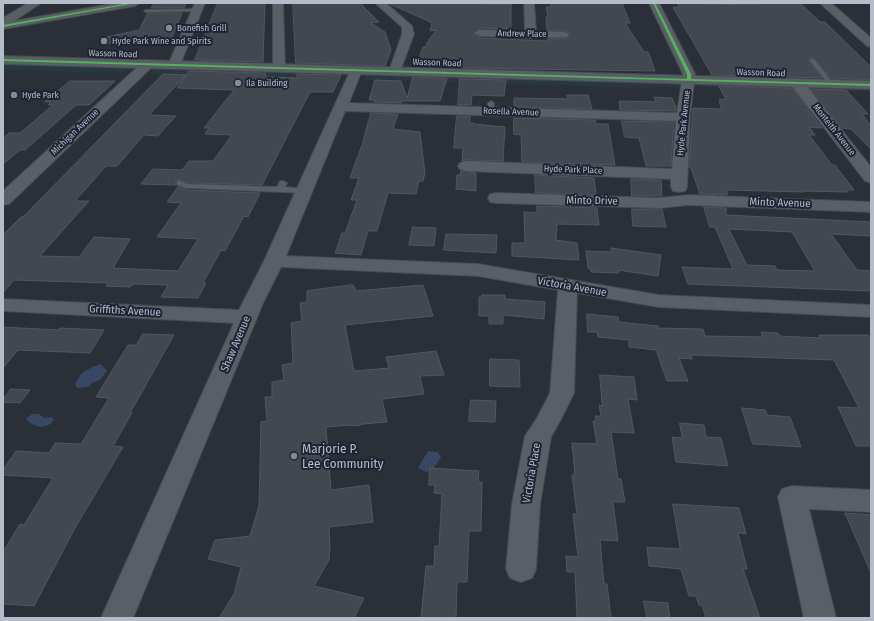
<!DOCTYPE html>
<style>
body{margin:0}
#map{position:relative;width:874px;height:621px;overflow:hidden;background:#2a2f38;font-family:"Fira Sans Condensed",sans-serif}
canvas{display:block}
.frame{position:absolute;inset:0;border:4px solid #b4bbc9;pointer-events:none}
</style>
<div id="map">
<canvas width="874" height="621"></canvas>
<div class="frame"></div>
</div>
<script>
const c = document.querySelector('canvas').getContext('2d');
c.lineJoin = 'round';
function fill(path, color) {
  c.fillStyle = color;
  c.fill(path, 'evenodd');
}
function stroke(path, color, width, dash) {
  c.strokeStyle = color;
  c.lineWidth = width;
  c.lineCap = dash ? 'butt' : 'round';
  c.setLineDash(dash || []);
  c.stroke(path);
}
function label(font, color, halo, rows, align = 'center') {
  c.font = font + ' "Fira Sans Condensed",sans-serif';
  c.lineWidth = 4;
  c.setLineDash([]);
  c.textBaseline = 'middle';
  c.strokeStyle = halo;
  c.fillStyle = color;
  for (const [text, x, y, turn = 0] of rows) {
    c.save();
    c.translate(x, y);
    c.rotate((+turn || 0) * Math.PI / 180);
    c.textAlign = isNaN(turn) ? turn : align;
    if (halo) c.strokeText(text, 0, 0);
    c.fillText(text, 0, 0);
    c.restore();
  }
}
const green = new Path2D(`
 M 3,64 L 131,68 L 125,73 L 3,70 Z
 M 154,69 L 342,74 L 340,80 L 149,74 Z
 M 366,75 L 871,88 L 871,92 L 691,87 L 646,88 L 364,80 Z`);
const water = new Path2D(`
 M 101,364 L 107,371 L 100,380 L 92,383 L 88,387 L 77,388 L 75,384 C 80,372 88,368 101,364 Z
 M 32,414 L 39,414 L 44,418 L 52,417 L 54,420 C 47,430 33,428 26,419 Z
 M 428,451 L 438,452 L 441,457 L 432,471 L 426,472 L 418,468 Z`);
const building = new Path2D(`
 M 186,3 L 184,8 L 151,8 L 154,4 Z
 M 218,3 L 265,3 L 263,62 L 195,60 Z
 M 293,3 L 360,3 L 379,22 L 371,23 L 385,32 L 391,50 L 385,66 L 296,63 Z
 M 388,3 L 511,4 L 511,29 L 480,28 L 473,34 L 480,38 L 548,41 L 548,39 L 567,38 L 570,35 L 568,32 L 563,31 L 547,30 L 546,17 L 548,17 L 546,7 L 551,7 L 551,3 L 622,3 L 630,23 L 625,23 L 644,52 L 648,52 L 655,71 L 462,68 L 462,60 L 453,58 L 450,67 L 416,66 L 423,47 L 426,47 L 427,43 L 436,30 L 430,31 L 432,23 Z
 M 677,3 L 750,5 L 749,4 L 800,3 L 820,22 L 825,22 L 871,67 L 871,80 L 831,78 L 814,58 L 809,58 L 809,62 L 822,78 L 712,75 L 673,7 L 679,7 Z
 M 148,13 L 182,13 L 169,44 L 165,45 L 102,43 L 102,38 L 139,30 Z
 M 189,71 L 265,73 L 266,77 L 297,78 L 297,74 L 341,75 L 333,92 L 310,92 L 262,185 L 187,183 L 180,180 L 176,180 L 176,185 L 141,184 L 153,169 L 182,170 L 189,161 L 213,161 L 232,135 L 205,134 L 209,128 L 204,128 L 234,90 L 177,88 L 186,75 L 149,115 L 176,116 L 158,136 L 144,135 L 117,166 L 106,166 L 75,201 L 89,201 L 40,256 L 79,257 L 94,237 L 130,239 L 113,268 L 178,271 L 198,239 L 157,237 L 181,203 L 167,202 L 178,187 L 186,190 L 260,193 L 248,217 L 244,216 L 225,251 L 221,250 L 203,283 L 206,283 L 198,298 L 161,297 L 168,285 L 133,284 L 130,287 L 106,286 L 108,283 L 14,280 L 3,293 L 3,235 L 21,217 L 23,217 L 163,74 L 186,75 Z
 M 413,77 L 447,78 L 440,101 L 402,101 L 401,103 L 374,102 L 375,100 L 369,100 L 375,80 L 401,81 L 407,98 Z
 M 460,79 L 506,80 L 504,96 L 472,95 L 471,105 L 458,105 Z
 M 70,81 L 115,81 L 89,105 L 76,105 L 25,150 L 20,150 L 3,164 L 3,138 L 9,133 L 20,133 L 53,105 L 48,105 L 51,102 L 45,102 Z
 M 719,86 L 792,88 L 822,128 L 809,127 L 815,135 L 809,135 L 832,165 L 835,165 L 854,190 L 847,190 L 848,192 L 802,191 L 803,192 L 727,190 L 727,195 L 700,194 L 691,168 L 689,167 L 693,108 L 722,109 L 719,102 L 721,102 L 719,99 L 726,100 Z
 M 811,89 L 846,90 L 868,114 L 862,114 L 871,126 L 871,149 L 851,129 L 842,128 Z
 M 567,95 L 588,95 L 592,109 L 514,107 L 514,98 L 568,99 Z
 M 654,97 L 672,98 L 676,107 L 676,111 L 620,110 L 619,101 L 656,102 Z
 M 371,113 L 398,114 L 393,129 L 420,132 L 425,173 L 423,181 L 419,181 L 416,194 L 388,193 L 377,231 L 368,231 L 361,255 L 335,253 L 342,233 L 345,233 L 357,200 L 351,200 L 359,178 L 350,178 L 362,145 Z
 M 457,116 L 470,116 L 470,123 L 474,123 L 474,124 L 505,127 L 503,161 L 466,160 L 462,161 L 463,148 L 454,148 Z
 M 514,118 L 595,120 L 596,124 L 608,124 L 615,165 L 522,162 L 521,135 L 514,134 Z
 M 622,121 L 674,122 L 671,166 L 646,166 L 639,138 L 625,137 Z
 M 461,171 L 476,173 L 476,191 L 456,189 L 457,175 L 460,175 Z
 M 535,175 L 594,178 L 596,195 L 536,193 Z
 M 631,179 L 661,180 L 662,196 L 632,196 Z
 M 537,206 L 597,208 L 599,225 L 557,224 L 556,240 L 577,243 L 579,260 L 512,256 L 512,243 L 525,243 L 524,212 L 537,213 Z
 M 704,207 L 726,208 L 726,215 L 871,222 L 871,236 L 831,234 L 857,270 L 871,271 L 871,291 L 688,284 L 682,267 L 733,269 L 715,227 L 710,227 ZM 729,229 L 792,232 L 815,271 L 777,270 L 775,266 L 747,265 Z
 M 632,209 L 662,209 L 666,227 L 633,226 Z
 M 413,227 L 436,228 L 434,246 L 409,245 Z
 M 446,234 L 497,235 L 496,253 L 444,250 Z
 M 611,248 L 661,255 L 658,276 L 618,270 L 619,273 L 591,272 L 590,268 L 588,268 L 586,251 L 612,252 Z
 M 353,285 L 356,291 L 423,285 L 433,316 L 345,325 L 354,371 L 389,368 L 386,357 L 436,351 L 444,375 L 420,376 L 424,394 L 382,399 L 387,422 L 363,424 L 357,426 L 350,425 L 326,427 L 331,490 L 369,485 L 373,522 L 329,527 L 330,548 L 329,560 L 314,586 L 364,598 L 354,618 L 219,618 L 234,594 L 241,567 L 208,559 L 215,540 L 250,536 L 259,506 L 261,422 L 267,421 L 265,397 L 272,397 L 272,382 L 284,380 L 282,365 L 293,363 L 291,323 L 302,321 L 300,303 L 307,302 L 307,291 Z
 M 482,295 L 505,295 L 505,299 L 545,302 L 544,319 L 503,315 L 503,324 L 489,324 L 489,316 L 479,316 L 479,297 L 482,297 Z
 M 587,314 L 618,317 L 619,322 L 658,326 L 658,328 L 703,329 L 705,336 L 762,337 L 761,332 L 778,333 L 780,336 L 820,338 L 819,335 L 868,335 L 871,341 L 871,446 L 856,446 L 838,407 L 859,408 L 834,360 L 691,355 L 692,359 L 679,358 L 688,381 L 667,381 L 656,350 L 629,347 L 629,340 L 598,337 L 597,332 L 588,332 Z
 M 3,327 L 58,330 L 60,328 L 104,330 L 90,353 L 18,350 L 3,368 Z
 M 143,334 L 174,335 L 130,413 L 132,413 L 113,446 L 123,447 L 75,528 L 34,606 L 3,604 L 3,552 L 20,524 L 24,525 L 53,478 L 3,475 L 3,470 L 16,451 L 49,453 L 55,443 L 81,444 L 109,398 L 96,397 L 128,345 L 136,345 Z
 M 490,359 L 519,360 L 520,387 L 490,386 Z
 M 600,375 L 634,377 L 637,400 L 628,399 L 634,433 L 611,432 L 618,479 L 621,479 L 625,502 L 613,502 L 618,541 L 600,540 L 604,584 L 607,584 L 611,618 L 577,618 L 575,572 L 567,572 L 566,556 L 578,557 L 573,514 L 577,514 L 572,475 L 575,475 L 572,443 L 597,444 L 593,421 L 596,421 L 595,416 L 601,416 L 599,405 L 602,406 Z
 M 11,389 L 30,390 L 20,403 L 3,402 L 3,400 Z
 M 471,400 L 496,401 L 495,422 L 469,421 Z
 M 742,408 L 765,410 L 767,415 L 790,417 L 801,447 L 753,444 Z
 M 680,423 L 704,425 L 706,437 L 721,438 L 728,466 L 676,462 L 672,437 L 682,438 Z
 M 430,468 L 479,471 L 478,482 L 482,482 L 481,531 L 469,531 L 467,582 L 457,582 L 456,618 L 421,618 L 426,566 L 434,566 L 435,546 L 439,546 L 442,494 L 434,493 L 435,485 L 429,485 Z
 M 673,504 L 739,508 L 746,534 L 738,533 L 747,569 L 743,569 L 760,618 L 706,618 L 702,605 L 699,605 L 696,596 L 689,596 L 681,569 L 649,566 L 647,547 L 680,549 Z
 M 845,513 L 871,515 L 871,573 L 852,529 Z
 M 644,601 L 668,603 L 670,618 L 647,618 Z`);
const lane = new Path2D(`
 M 198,9 L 200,11 L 146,12 L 144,11 L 146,10 Z
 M 810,59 L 814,59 L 833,83 L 833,85 L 829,85 L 810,61 Z
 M 491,101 L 494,103 L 494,111 L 491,113 L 488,111 L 488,103 Z
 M 177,181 L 180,181 L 187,184 L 277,187 L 280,181 L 283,181 L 287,183 L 285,187 L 304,189 L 308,191 L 304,193 L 186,188 L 177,185 Z`);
const street = new Path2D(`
 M 195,3 L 205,3 L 180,65 L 178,68 L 170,68 L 168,65 Z
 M 273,3 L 283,3 L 285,68 L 283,71 L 275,71 L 273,68 Z
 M 375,3 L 386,3 L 412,26 L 414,34 L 399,74 L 391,74 L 389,71 L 402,34 L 402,27 Z
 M 524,3 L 534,3 L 536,31 L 563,32 L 567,33 L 569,35 L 567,37 L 531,38 L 480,36 L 474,33 L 480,30 L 525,31 Z
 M 649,3 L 659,3 L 695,74 L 690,117 L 687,187 L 685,191 L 679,192 L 673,191 L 671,187 L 671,179 L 466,171 L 460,169 L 458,166 L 460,163 L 466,161 L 672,169 L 676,121 L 345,111 L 286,256 L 478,264 L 659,295 L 871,305 L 871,317 L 659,307 L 577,293 L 574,393 L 560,421 L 551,437 L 540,504 L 536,569 L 532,578 L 521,582 L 510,578 L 506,569 L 512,504 L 525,436 L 537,418 L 550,393 L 558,290 L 478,276 L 281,267 L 263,303 L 133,618 L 101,618 L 234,323 L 3,311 L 3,299 L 239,310 L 264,261 L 352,67 L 360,67 L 362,70 L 349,103 L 677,113 L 683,74 Z
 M 820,3 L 831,3 L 871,38 L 871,47 L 867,46 Z
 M 148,60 L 152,61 L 154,64 L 152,67 L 9,204 L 3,205 L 3,191 L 144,61 Z
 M 797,79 L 802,80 L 871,167 L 871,183 L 865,181 L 792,86 L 791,83 L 792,80 Z
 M 496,193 L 660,198 L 688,195 L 871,202 L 871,212 L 688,205 L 660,208 L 496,203 L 490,202 L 488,198 L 490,194 Z
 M 792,486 L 871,490 L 871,512 L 809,509 L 836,618 L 804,618 L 778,497 L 782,489 Z`);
const secondary = new Path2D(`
 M 28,3 L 41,3 L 14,21 L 117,3 L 140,3 L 135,6 L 3,29 L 3,18 Z
 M 3,56 L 871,81 L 871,89 L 3,64 Z`);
const cycleway = new Path2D(`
 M 130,3 L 136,3 L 3,27 L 3,25 Z
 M 653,3 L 655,3 L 691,74 L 691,79 L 871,84 L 871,86 L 3,61 L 3,59 L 687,79 L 687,74 Z`);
const markers = [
 [169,28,4,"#848a96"],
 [104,41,4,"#848a96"],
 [238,83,4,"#848a96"],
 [14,95,4,"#848a96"],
 [294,456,4,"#848a96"]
];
const farPoinames = [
 ["Bonefish Grill",177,28],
 ["Hyde Park Wine and Spirits",112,41],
 ["Ila Building",246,83],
 ["Hyde Park",22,95]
];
const farStreetnames = [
 ["Andrew Place",522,34,1],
 ["Wasson Road",113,54,2],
 ["Wasson Road",437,63,2],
 ["Wasson Road",761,73,2],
 ["Rosella Avenue",511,112,2],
 ["Hyde Park Avenue",684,123,-84],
 ["Monteith Avenue",834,130,52],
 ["Michigan Avenue",75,132,-44],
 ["Hyde Park Place",573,170,2]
];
const streetNames = [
 ["Minto Drive",592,201,1],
 ["Minto Avenue",780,203,2],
 ["Victoria Avenue",572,287,10],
 ["Griffiths Avenue",125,311,3],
 ["Shaw Avenue",236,344,-67],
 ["Victoria Place",532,473,-80]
];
const nearPoinames = [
 ["Marjorie P.",302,449],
 ["Lee Community",302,464]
];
fill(green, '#27393e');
fill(water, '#384863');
fill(building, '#43474f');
stroke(building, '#52575f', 1);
stroke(lane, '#464a51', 2);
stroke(street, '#464a51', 2);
stroke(secondary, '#464a51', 2);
fill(lane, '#5a5e66');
fill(street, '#5a5e66');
fill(secondary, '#595d64');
fill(cycleway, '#56b35d');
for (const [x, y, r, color] of markers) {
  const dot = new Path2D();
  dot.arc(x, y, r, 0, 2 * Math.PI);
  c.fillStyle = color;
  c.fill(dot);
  stroke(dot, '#1d2533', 1.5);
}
label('9px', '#b4bbc9', '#1d2533', farPoinames, 'left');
label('9px', '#b4bbc9', '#1d2533', farStreetnames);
label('11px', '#b4bbc9', '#1d2533', streetNames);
label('13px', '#b4bbc9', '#1d2533', nearPoinames, 'left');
</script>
